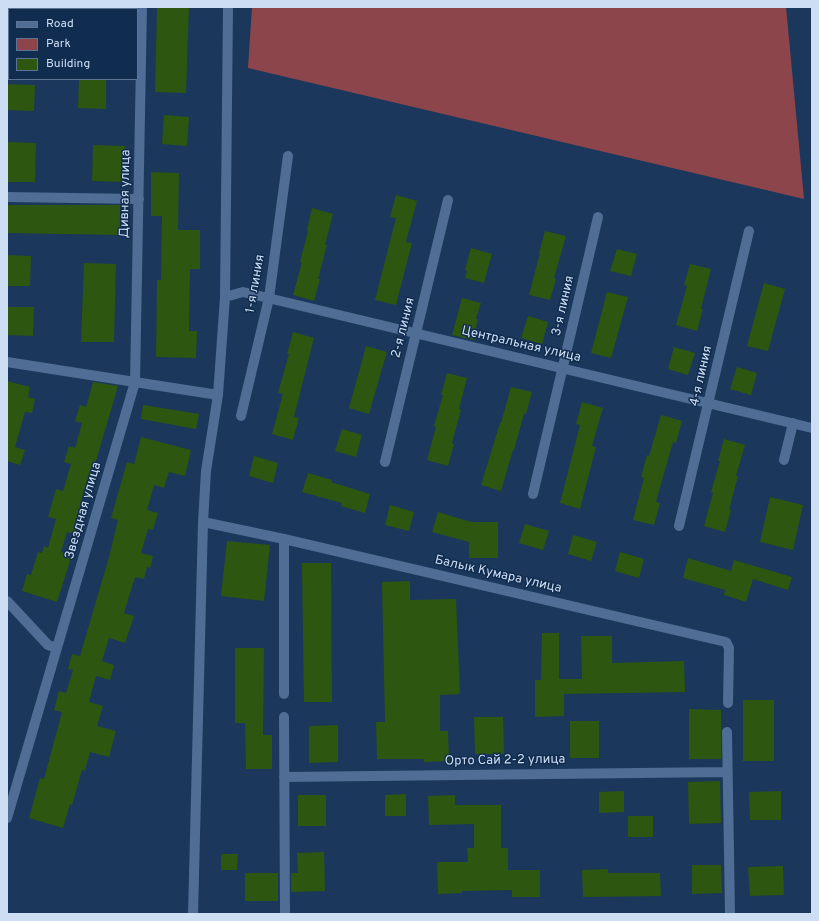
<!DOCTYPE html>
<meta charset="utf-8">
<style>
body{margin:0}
#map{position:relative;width:819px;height:921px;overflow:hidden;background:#1b375b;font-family:Overpass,sans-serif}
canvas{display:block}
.frame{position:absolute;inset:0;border:8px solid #cddef4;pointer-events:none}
.legend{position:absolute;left:8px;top:8px;width:130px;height:72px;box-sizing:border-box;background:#102c4f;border:1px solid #5c7391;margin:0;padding:5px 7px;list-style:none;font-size:12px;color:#cddef4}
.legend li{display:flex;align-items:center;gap:8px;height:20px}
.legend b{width:20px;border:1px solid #5c7391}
</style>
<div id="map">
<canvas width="819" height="921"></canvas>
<div class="frame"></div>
<ul class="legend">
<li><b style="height:5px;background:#4f6d95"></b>Road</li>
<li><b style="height:11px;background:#8d454c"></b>Park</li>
<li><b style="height:11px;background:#2d5610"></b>Building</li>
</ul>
</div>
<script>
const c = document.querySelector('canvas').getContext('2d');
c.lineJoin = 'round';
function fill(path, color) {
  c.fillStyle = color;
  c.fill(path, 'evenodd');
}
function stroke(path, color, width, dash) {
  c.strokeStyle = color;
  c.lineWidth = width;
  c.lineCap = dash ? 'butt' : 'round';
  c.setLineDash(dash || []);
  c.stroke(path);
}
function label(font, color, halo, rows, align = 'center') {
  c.font = font + ' Overpass,sans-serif';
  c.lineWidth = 3;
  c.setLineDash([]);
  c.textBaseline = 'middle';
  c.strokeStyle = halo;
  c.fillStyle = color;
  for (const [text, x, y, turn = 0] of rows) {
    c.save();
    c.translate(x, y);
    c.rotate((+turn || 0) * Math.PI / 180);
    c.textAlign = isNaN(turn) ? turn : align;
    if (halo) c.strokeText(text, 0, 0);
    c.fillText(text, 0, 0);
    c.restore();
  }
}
const green = new Path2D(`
 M 252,7 L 786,7 L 804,199 L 248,68 Z`);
const building = new Path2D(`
 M 157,7 L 189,7 L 186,93 L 155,92 Z
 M 79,79 L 106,80 L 106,109 L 78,108 Z
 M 7,84 L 35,85 L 34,111 L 7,110 Z
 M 164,115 L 189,117 L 187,146 L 162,144 Z
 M 7,142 L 36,143 L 35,182 L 7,182 Z
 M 93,145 L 125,146 L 124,182 L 92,181 Z
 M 151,172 L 179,173 L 178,230 L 200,230 L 200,269 L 190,269 L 189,331 L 197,331 L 196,358 L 156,357 L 157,280 L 161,280 L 162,216 L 151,216 Z
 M 396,195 L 417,201 L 406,242 L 412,243 L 396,305 L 375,300 L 396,218 L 390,217 Z
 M 7,205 L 120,205 L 120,235 L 7,233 Z
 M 312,208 L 333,214 L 325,245 L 327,245 L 318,279 L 320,279 L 314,301 L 293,295 L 302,262 L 300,262 L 308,231 L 307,230 Z
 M 545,231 L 566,236 L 554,278 L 556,279 L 550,300 L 529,295 L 540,253 L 539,253 Z
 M 471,248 L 492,254 L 484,283 L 465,278 L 467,271 L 465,270 Z
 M 617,249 L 637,254 L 631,276 L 610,271 Z
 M 7,255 L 31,256 L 30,286 L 7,286 Z
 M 84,263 L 116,264 L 114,342 L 81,342 Z
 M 690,264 L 711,269 L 701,309 L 703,309 L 697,331 L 676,325 L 687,286 L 684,285 Z
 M 764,283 L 785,289 L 768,351 L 747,346 Z
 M 607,292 L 628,297 L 611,358 L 591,353 Z
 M 462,298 L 481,303 L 476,319 L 478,319 L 473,340 L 452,335 Z
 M 7,307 L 34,307 L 33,336 L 7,335 Z
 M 528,316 L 548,322 L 542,344 L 521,338 Z
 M 293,332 L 314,338 L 294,417 L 299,418 L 293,440 L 272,434 L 283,394 L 278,393 L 289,354 L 287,354 Z
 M 366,346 L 387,352 L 369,414 L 349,408 Z
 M 674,347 L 695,353 L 688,375 L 668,369 Z
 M 737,367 L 757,373 L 751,395 L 730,389 Z
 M 447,373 L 467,378 L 459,409 L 461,410 L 452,443 L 454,444 L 448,466 L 427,460 L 436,427 L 434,426 L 443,395 L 441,395 Z
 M 7,381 L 30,387 L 28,397 L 35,399 L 32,413 L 25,412 L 15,447 L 25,450 L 20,465 L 7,461 Z
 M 93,382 L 118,386 L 89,485 L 86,484 L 79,510 L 85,512 L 79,535 L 67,532 L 61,552 L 72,555 L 57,602 L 22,591 L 27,574 L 31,575 L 38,552 L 42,553 L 44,546 L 48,548 L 56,519 L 48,517 L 56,489 L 63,491 L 71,464 L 64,462 L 69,446 L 75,448 L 82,423 L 75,421 L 80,405 L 86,407 Z
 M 511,387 L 532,392 L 526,414 L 524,414 L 514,450 L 513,450 L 501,491 L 481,485 L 500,423 L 501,423 Z
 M 582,402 L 603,408 L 592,446 L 596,447 L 580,509 L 560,503 L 580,425 L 576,424 Z
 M 143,405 L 199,414 L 196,429 L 141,419 Z
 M 661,415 L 682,421 L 676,443 L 673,442 L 656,502 L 660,503 L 654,525 L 633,520 L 644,478 L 641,477 L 647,455 L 649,456 Z
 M 342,429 L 362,435 L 356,457 L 335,451 Z
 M 141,437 L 191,450 L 185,476 L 169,472 L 164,488 L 154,485 L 147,510 L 158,513 L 153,530 L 148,529 L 141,553 L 153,556 L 150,568 L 147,567 L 144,579 L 135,577 L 124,613 L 134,616 L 125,643 L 109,638 L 102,661 L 114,665 L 110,680 L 96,676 L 89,702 L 103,706 L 97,726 L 116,731 L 109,757 L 90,752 L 85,771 L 82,770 L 72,805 L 70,804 L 63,828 L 29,818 L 40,778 L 44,779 L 58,727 L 62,712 L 54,710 L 59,691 L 66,693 L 73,670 L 68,669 L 72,654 L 80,656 L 109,557 L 118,520 L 111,518 L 127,462 L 134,464 Z
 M 724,439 L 745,445 L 736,476 L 738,476 L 729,510 L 731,510 L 725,532 L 704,526 L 713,493 L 711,492 L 720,461 L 718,461 Z
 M 254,456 L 278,463 L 273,483 L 249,476 Z
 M 308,473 L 332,480 L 331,482 L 370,494 L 365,513 L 341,506 L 342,503 L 302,492 Z
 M 770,497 L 803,505 L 793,550 L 760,542 Z
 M 390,505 L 414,512 L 409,531 L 385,525 Z
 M 438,512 L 471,522 L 498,522 L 498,558 L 469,558 L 469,542 L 432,532 Z
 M 525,524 L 549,531 L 543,550 L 519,543 Z
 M 573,535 L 597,542 L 591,561 L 568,554 Z
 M 227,541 L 270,545 L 264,601 L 221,596 Z
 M 620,552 L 644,559 L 639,578 L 615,571 Z
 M 688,558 L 731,571 L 734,560 L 792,577 L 788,590 L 753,579 L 746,602 L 724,595 L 725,590 L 683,578 Z
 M 302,563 L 331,563 L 332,702 L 304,702 Z
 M 410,581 L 410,600 L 456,599 L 460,694 L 440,695 L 440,731 L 448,731 L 449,761 L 424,762 L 424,759 L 377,759 L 376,722 L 385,722 L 382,582 Z
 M 542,633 L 559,633 L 559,679 L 582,679 L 581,636 L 612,636 L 612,663 L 684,661 L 685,692 L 564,694 L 564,716 L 535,717 L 535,680 L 541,680 Z
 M 235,648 L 264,648 L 263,735 L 272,735 L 272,769 L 246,769 L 245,723 L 235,723 Z
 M 743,700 L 774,700 L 774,761 L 743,761 Z
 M 689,709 L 721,710 L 721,759 L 689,759 Z
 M 474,717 L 503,717 L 504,754 L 475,754 Z
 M 570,721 L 599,721 L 599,758 L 570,758 Z
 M 338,725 L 338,762 L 309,763 L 309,726 Z
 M 720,781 L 721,823 L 689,824 L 688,782 Z
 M 624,791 L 624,812 L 599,813 L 599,792 Z
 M 781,791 L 781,820 L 750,820 L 749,792 Z
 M 406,794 L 406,816 L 385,816 L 385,795 Z
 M 298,795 L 326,795 L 326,826 L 298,826 Z
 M 455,795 L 455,805 L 501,805 L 501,848 L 508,848 L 508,870 L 540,870 L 540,897 L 512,897 L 512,890 L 462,891 L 462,893 L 438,894 L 437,862 L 468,862 L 467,848 L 474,848 L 474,824 L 429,825 L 428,796 Z
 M 628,816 L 653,816 L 653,837 L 628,837 Z
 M 324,852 L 325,891 L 291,892 L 291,873 L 298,873 L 297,853 Z
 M 221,854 L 238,854 L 237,870 L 221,870 Z
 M 692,865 L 721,865 L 722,893 L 692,894 Z
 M 783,866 L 784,895 L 750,896 L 748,867 Z
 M 608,869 L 608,873 L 660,873 L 661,896 L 583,897 L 582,870 Z
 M 245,873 L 278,873 L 278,901 L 245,901 Z`);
const minor = new Path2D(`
 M 7,197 L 139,199
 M 225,297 L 243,292 L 812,428
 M 7,362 L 218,395
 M 241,416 L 269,298 L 288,156
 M 784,460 L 793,423
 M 385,462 L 448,200
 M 533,494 L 598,217
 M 203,522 L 284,539 L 726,642 L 729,648 L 728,703
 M 679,526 L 749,231
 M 7,601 L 48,645 L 57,648
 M 284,694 L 284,539
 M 284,717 L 285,914
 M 727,732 L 730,914
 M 284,777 L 727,772
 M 7,818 L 135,382 L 142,7
 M 193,914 L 203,522 L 206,471 L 218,395 L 225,297 L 228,7`);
const streetNames = [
 ["Дивная улица",126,194,-89],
 ["1-я линия",256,284,-80],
 ["3-я линия",564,306,-77],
 ["2-я линия",404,328,-76],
 ["Центральная улица",521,345,13],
 ["4-я линия",702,376,-77],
 ["Звездная улица",84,511,-74],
 ["Балык Кумара улица",498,575,13],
 ["Орто Сай 2-2 улица",505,761,-1]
];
fill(green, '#8d454c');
fill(building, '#2d5610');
stroke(minor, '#4f6d95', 10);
label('13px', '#cddef4', '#102c4f', streetNames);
</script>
